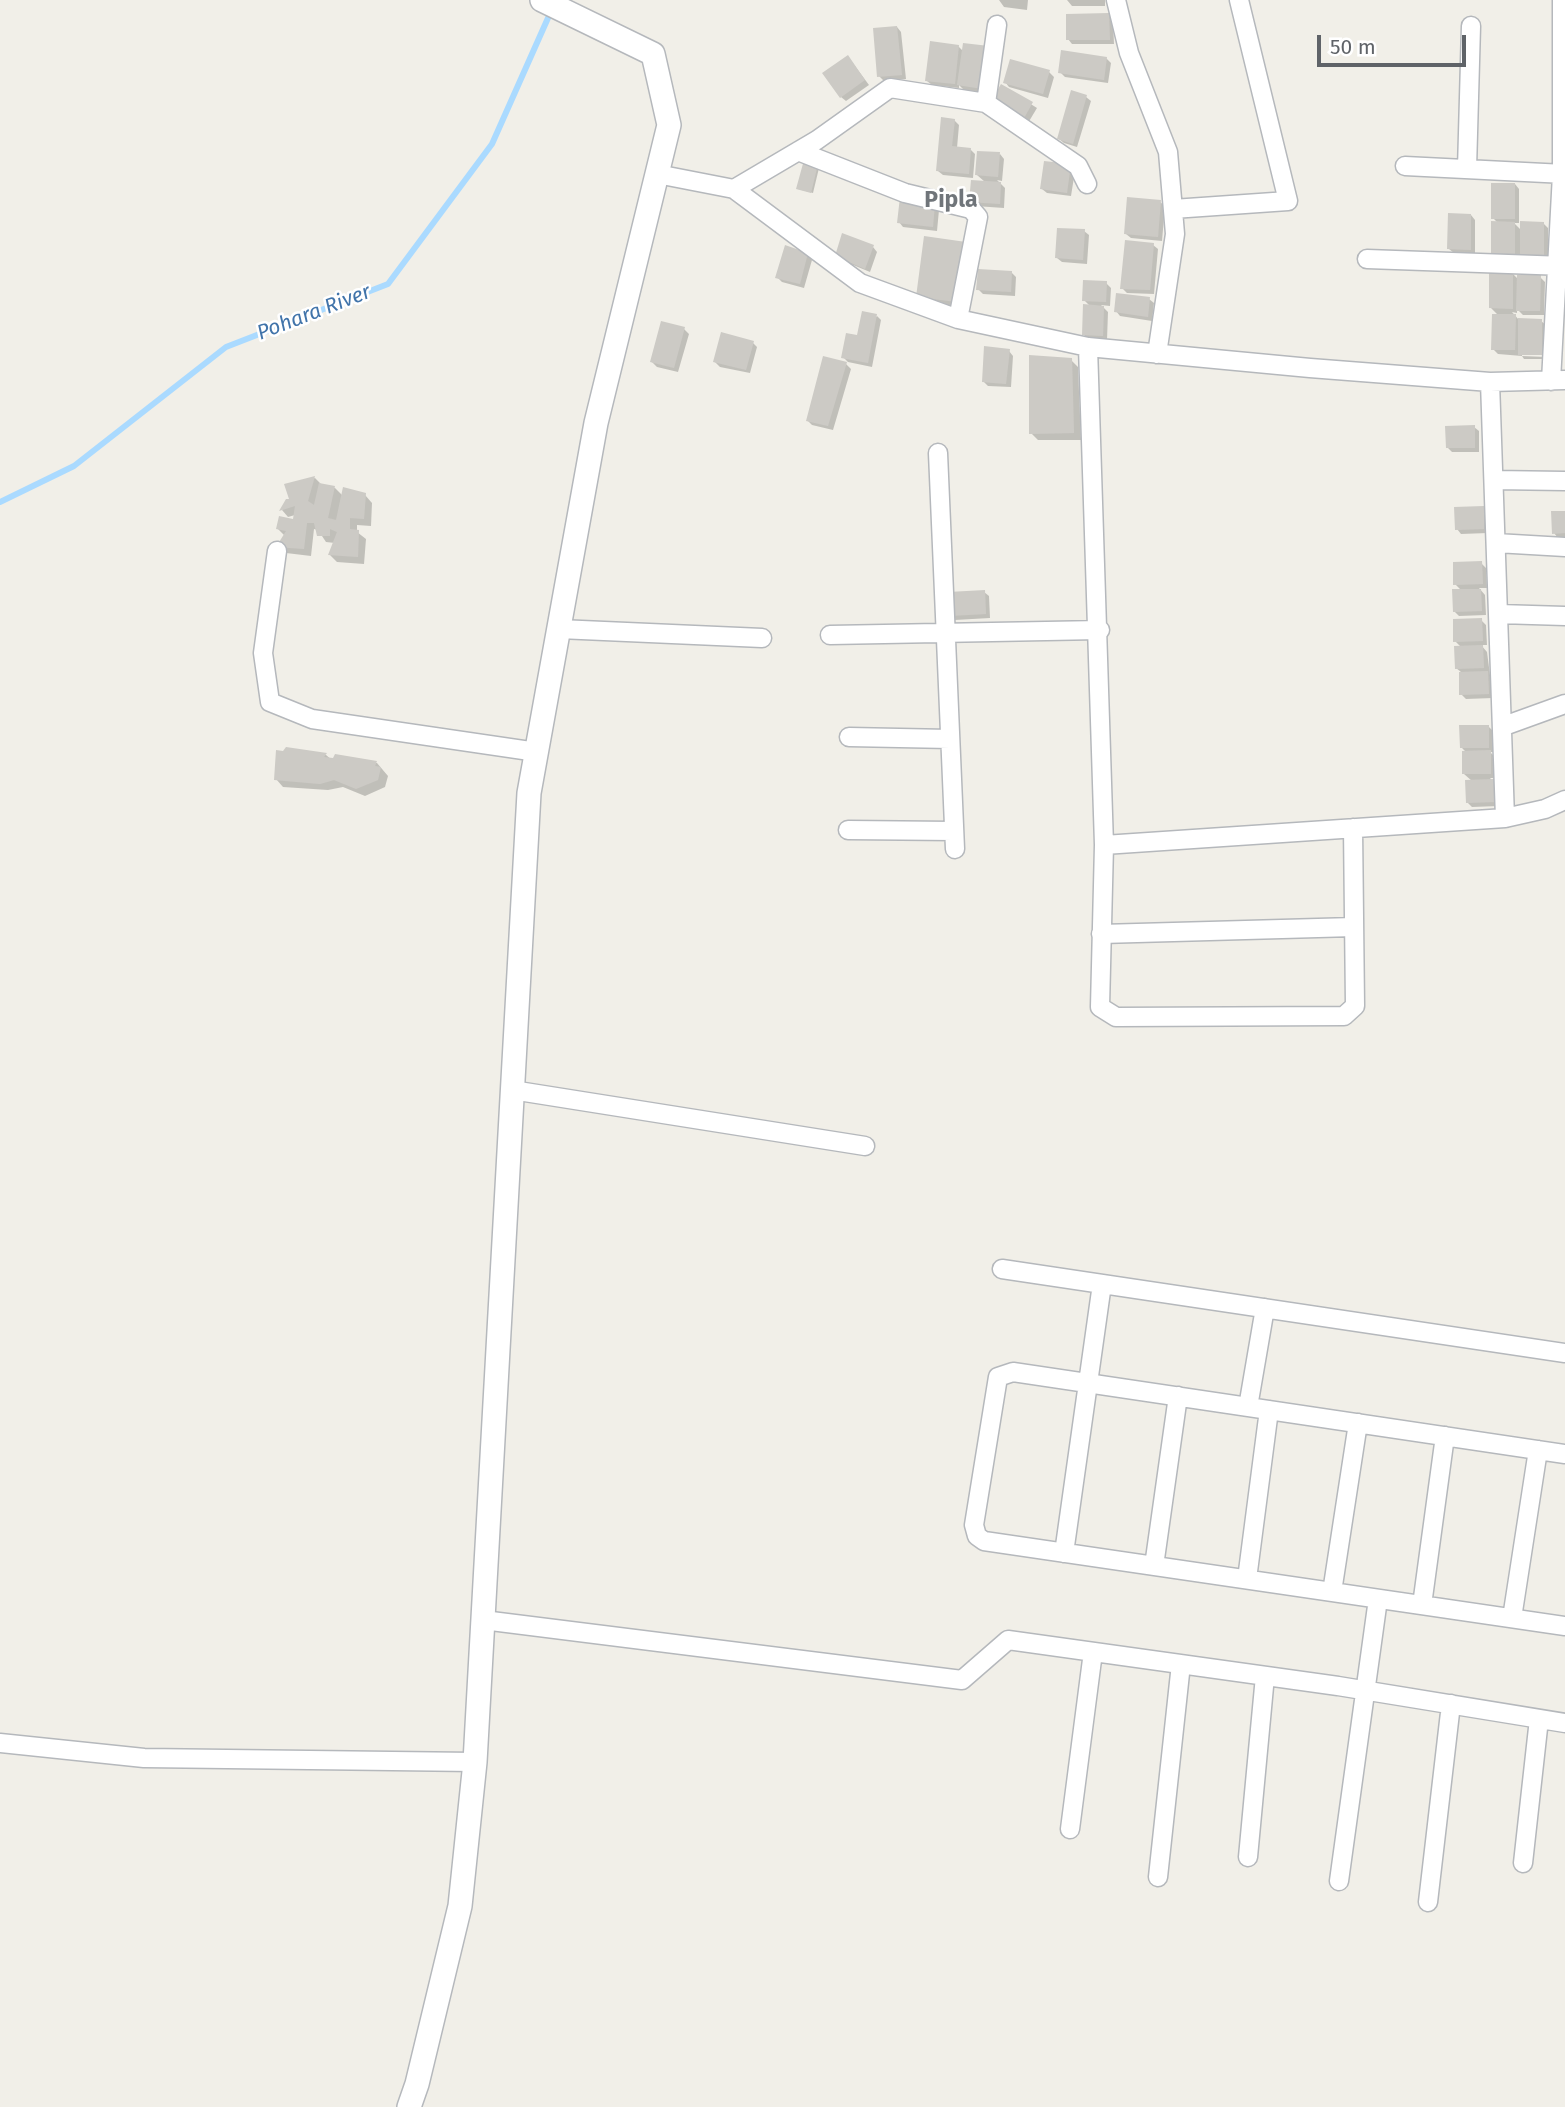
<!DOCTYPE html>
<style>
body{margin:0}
#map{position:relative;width:1565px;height:2107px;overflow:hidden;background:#f1efe8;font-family:"Fira Sans",sans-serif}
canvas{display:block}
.scale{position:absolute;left:1317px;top:35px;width:149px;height:32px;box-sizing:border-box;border:4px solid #5f6368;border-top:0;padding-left:9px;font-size:21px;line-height:24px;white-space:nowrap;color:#5f6368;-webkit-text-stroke:5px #fff;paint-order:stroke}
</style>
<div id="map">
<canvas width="1565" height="2107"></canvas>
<div class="scale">50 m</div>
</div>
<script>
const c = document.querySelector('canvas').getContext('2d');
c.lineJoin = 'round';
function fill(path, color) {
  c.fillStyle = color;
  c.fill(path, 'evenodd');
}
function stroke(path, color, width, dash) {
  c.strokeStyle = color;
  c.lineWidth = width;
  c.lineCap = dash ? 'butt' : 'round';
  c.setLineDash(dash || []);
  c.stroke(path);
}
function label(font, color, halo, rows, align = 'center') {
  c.font = font + ' "Fira Sans",sans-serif';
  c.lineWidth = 5;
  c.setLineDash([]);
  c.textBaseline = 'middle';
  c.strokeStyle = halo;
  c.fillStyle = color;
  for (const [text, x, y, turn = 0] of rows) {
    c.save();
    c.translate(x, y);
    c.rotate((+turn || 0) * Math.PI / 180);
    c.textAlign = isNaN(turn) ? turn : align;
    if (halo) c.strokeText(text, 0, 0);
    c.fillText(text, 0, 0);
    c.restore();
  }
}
const shadow = new Path2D(`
 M 999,0 L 1028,0 L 1027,10 L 1004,7 Z
 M 1067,0 L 1105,0 L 1105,6 L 1072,6 Z
 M 1109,15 L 1113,20 L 1114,44 L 1072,44 L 1068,39 Z
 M 897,27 L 901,32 L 906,79 L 884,81 L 879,76 Z
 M 958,46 L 964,52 L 987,93 L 964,90 L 959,85 L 959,88 L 932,85 L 927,81 Z
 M 1106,58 L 1111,63 L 1108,83 L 1065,77 L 1060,72 Z
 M 852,62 L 869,85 L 846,101 L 841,97 Z
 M 1049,72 L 1054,77 L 1048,98 L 1009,87 L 1005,82 Z
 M 1002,86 L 1037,108 L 1028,123 L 998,105 Z
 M 1086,97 L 1091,101 L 1077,147 L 1064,143 L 1059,139 Z
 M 954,120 L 959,125 L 957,148 L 970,149 L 975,154 L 973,178 L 943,175 L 938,171 Z
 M 1000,154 L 1004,159 L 1002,181 L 997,180 L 1005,188 L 1004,208 L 975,206 L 970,201 L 985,182 L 977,175 Z
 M 805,162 L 819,168 L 813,193 L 798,189 Z
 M 1045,163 L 1075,171 L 1071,196 L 1047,193 L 1042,189 Z
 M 1515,184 L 1519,189 L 1519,223 L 1514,223 L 1522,231 L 1543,223 L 1548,228 L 1548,256 L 1524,256 L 1524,259 L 1519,254 L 1519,262 L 1497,261 L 1498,223 L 1493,218 Z
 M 901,199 L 939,210 L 937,231 L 903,227 L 899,222 Z
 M 1160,202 L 1165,206 L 1162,241 L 1131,238 L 1126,234 Z
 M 1471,215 L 1475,220 L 1475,254 L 1454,253 L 1449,249 Z
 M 1084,231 L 1089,235 L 1087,264 L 1062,262 L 1057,258 Z
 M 965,243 L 964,309 L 925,304 L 917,296 Z
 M 1153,245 L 1158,249 L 1154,294 L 1127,293 L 1122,288 Z
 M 873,247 L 877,252 L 870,272 L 841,260 Z
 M 807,255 L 812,260 L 804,288 L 782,282 L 777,277 Z
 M 1011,272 L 1016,277 L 1015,296 L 983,294 L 978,289 Z
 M 1513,274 L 1519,280 L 1540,277 L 1545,282 L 1544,315 L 1523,315 L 1517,309 L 1517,313 L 1512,312 L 1519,320 L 1541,321 L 1546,325 L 1546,353 L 1522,353 L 1522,356 L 1498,354 L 1493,349 L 1498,315 L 1491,308 Z
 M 1564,282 L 1565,282 L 1565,316 L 1564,315 Z
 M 1106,283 L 1111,288 L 1110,306 L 1101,305 L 1108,312 L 1107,340 L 1088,339 L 1083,334 L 1090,306 L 1084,300 Z
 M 1149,299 L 1154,303 L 1152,321 L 1120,316 L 1116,311 Z
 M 877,316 L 881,320 L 872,367 L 848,362 L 843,357 Z
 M 684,329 L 689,334 L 678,372 L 657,367 L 652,362 Z
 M 753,343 L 757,347 L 750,373 L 720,367 L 715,362 Z
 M 1009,351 L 1013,356 L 1011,387 L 988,386 L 983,381 Z
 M 1522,356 L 1546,357 L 1546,359 L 1524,359 Z
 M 1071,360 L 1078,367 L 1081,440 L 1038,440 L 1031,433 Z
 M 846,364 L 851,369 L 833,430 L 812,425 L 808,421 Z
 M 1474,427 L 1479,431 L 1479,452 L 1452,452 L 1448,448 Z
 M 315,478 L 322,485 L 335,488 L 343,496 L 365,495 L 372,503 L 371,526 L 357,525 L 357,532 L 366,539 L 364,564 L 337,562 L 330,555 L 335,543 L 326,542 L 318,530 L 314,529 L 311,556 L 286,553 L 278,546 L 285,536 L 278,529 L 294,521 L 295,515 L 288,517 L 282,510 L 292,501 L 286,486 Z
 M 1483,508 L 1488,512 L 1488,533 L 1461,534 L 1457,529 Z
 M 1565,512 L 1565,537 L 1558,538 L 1554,533 Z
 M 1481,563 L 1486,568 L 1487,588 L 1479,588 L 1485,595 L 1486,615 L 1459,616 L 1454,611 L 1462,591 L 1455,584 Z
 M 984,592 L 989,596 L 990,618 L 955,620 L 950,615 Z
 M 1481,620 L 1486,625 L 1487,645 L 1481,645 L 1487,652 L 1493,698 L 1466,699 L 1461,694 L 1461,672 L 1456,668 L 1462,648 L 1455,641 Z
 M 1488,726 L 1493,731 L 1493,752 L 1490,752 L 1495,757 L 1495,778 L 1490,778 L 1498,786 L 1499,806 L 1472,807 L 1467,802 L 1472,781 L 1464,774 L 1467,753 L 1462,748 Z
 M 287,749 L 326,755 L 332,760 L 336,756 L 377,763 L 388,776 L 385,787 L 365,796 L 343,787 L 328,790 L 283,787 L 276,779 Z`);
const stream = new Path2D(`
 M 0,502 L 74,466 L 226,347 L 388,284 L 492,144 L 552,9`);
const building = new Path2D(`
 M 1109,13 L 1110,40 L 1066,40 L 1066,14 Z
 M 897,26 L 902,75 L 877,77 L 873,28 Z
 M 930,41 L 959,45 L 955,84 L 925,81 Z
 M 963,43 L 989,46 L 983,89 L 957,85 Z
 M 1061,50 L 1107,57 L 1104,80 L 1058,73 Z
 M 848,55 L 865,80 L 840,98 L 822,73 Z
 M 1010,59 L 1050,70 L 1043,94 L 1003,83 Z
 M 1001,84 L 1033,102 L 1023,120 L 991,101 Z
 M 1071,90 L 1087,95 L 1073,144 L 1057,139 Z
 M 941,117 L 955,119 L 952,146 L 971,148 L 969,174 L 936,171 Z
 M 977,151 L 1000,152 L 998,177 L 975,175 Z
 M 804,160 L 818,164 L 811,193 L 796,189 Z
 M 1044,161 L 1071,164 L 1067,193 L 1040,189 Z
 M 971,180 L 1001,182 L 1000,204 L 969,202 Z
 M 1491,183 L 1515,183 L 1515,219 L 1491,219 Z
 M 900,197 L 935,203 L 933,227 L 897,223 Z
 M 1127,197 L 1161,200 L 1158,237 L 1124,234 Z
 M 1448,213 L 1471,214 L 1471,250 L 1447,249 Z
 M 1491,221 L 1515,222 L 1515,258 L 1491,257 Z
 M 1520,221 L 1544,222 L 1544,258 L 1520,257 Z
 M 1057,228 L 1085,229 L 1083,260 L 1055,258 Z
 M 842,233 L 874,245 L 865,269 L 835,256 Z
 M 924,236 L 966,242 L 957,302 L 916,297 Z
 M 1125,240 L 1154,243 L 1150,290 L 1120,289 Z
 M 785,245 L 808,253 L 800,284 L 775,278 Z
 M 978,269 L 1012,271 L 1011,292 L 976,290 Z
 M 1489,272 L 1513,272 L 1513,309 L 1489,308 Z
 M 1517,275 L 1541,275 L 1540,311 L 1516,311 Z
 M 1083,280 L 1107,281 L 1106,302 L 1082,301 Z
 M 1116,293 L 1150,297 L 1148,317 L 1114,312 Z
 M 1083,304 L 1104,306 L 1103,336 L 1082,335 Z
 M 862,311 L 877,314 L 868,363 L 841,358 L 846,333 L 857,335 Z
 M 1492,314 L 1516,314 L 1515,350 L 1491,350 Z
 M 1518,318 L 1542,319 L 1542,355 L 1518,355 Z
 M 661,321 L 685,327 L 674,368 L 650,362 Z
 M 721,332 L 754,341 L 746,370 L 713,362 Z
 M 984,346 L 1010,349 L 1006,384 L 982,382 Z
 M 1029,355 L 1072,358 L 1074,433 L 1029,434 Z
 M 823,356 L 847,362 L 828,426 L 806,421 Z
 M 1475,425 L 1475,448 L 1446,448 L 1445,426 Z
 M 315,476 L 308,501 L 314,505 L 319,483 L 335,486 L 328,518 L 336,520 L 343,487 L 366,493 L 364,519 L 350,518 L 350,529 L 359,530 L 358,557 L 328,555 L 337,532 L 330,529 L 330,536 L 317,536 L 314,523 L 307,523 L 304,549 L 276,547 L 286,531 L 276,529 L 279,516 L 293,519 L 295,506 L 279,511 L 286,499 L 289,499 L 284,484 Z
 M 1484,506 L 1484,529 L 1455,530 L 1454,507 Z
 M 1551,511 L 1565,511 L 1565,533 L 1552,534 Z
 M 1482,561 L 1483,584 L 1453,585 L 1453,562 Z
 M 1452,589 L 1481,589 L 1482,611 L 1453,612 Z
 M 985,590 L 986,614 L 949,616 L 948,592 Z
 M 1482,618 L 1483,641 L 1453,642 L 1453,619 Z
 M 1483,645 L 1484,668 L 1455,669 L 1454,646 Z
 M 1488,671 L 1489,694 L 1459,695 L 1459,672 Z
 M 1459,725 L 1489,725 L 1489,748 L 1460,748 Z
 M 286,747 L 327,753 L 324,757 L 333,758 L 335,754 L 377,761 L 375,766 L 381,767 L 378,780 L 356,789 L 334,780 L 320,784 L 274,780 L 276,750 L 283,751 Z
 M 1491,750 L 1491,774 L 1462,774 L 1462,751 Z
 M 1494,779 L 1495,802 L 1466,803 L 1465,780 Z`);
const minor = new Path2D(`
 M 1116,0 L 1129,53 L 1168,152 L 1175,234 L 1157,354
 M 986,103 L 1078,166 L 1087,184
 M 798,151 L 905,193 L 971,209 L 978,217 L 958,319
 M 1405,166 L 1565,174
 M 1467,169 L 1471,26
 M 657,174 L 734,189 L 860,283 L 958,319 L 1088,347 L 1310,368 L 1490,382 L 1505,818 L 1545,809 L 1565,800
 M 734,189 L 817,140 L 890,88 L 986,103 L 997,25
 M 1173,209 L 1288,201 L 1239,0
 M 1367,259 L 1565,266
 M 1088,347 L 1104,845 L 1505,818
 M 1551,381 L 1562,174 L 1562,0
 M 1490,382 L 1565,380
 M 938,453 L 955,849
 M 1494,480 L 1565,481
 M 1496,543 L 1565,547
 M 277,551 L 263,653 L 270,702 L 312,719 L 537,752
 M 1499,614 L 1565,616
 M 559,629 L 762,638
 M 830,635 L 1100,630
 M 1504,726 L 1565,704
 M 849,737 L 950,739
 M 848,830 L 954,831
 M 1104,845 L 1100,1007 L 1116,1017 L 1344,1016 L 1355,1006 L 1353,828
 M 1101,934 L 1354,927
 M 512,1090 L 865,1146
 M 1002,1269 L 1565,1353
 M 1248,1407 L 1265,1308
 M 1565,1454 L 1013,1372 L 998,1377 L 974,1525 L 977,1536 L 984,1541 L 1565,1626
 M 1064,1553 L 1102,1284
 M 1154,1566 L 1178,1396
 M 1247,1579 L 1269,1410
 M 1332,1592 L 1358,1423
 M 1422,1605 L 1445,1436
 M 1512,1618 L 1538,1450
 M 483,1620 L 962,1680 L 1008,1640 L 1338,1686 L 1565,1723
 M 0,1743 L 144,1758 L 475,1762
 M 1070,1829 L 1093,1652
 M 1248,1857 L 1265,1676
 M 1523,1863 L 1539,1719
 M 1158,1877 L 1181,1664
 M 1339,1881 L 1378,1599
 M 1428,1902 L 1451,1704`);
const tertiary = new Path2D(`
 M 409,2107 L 417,2084 L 460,1906 L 475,1762 L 529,793 L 596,423 L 669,125 L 653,54 L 542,0`);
const waterNames = [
 ["Pohara River",314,313,-21]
];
const quarterNames = [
 ["Pipla",951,201]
];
fill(shadow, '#0003');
stroke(stream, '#aadaff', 6);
fill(building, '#cccac5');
stroke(minor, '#b5b8bc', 21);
stroke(tertiary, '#b5b8bc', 26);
stroke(minor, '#fff', 18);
stroke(tertiary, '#fff', 23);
label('italic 21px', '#4174aa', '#fff', waterNames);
label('bold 23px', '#70757a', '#fff', quarterNames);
</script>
